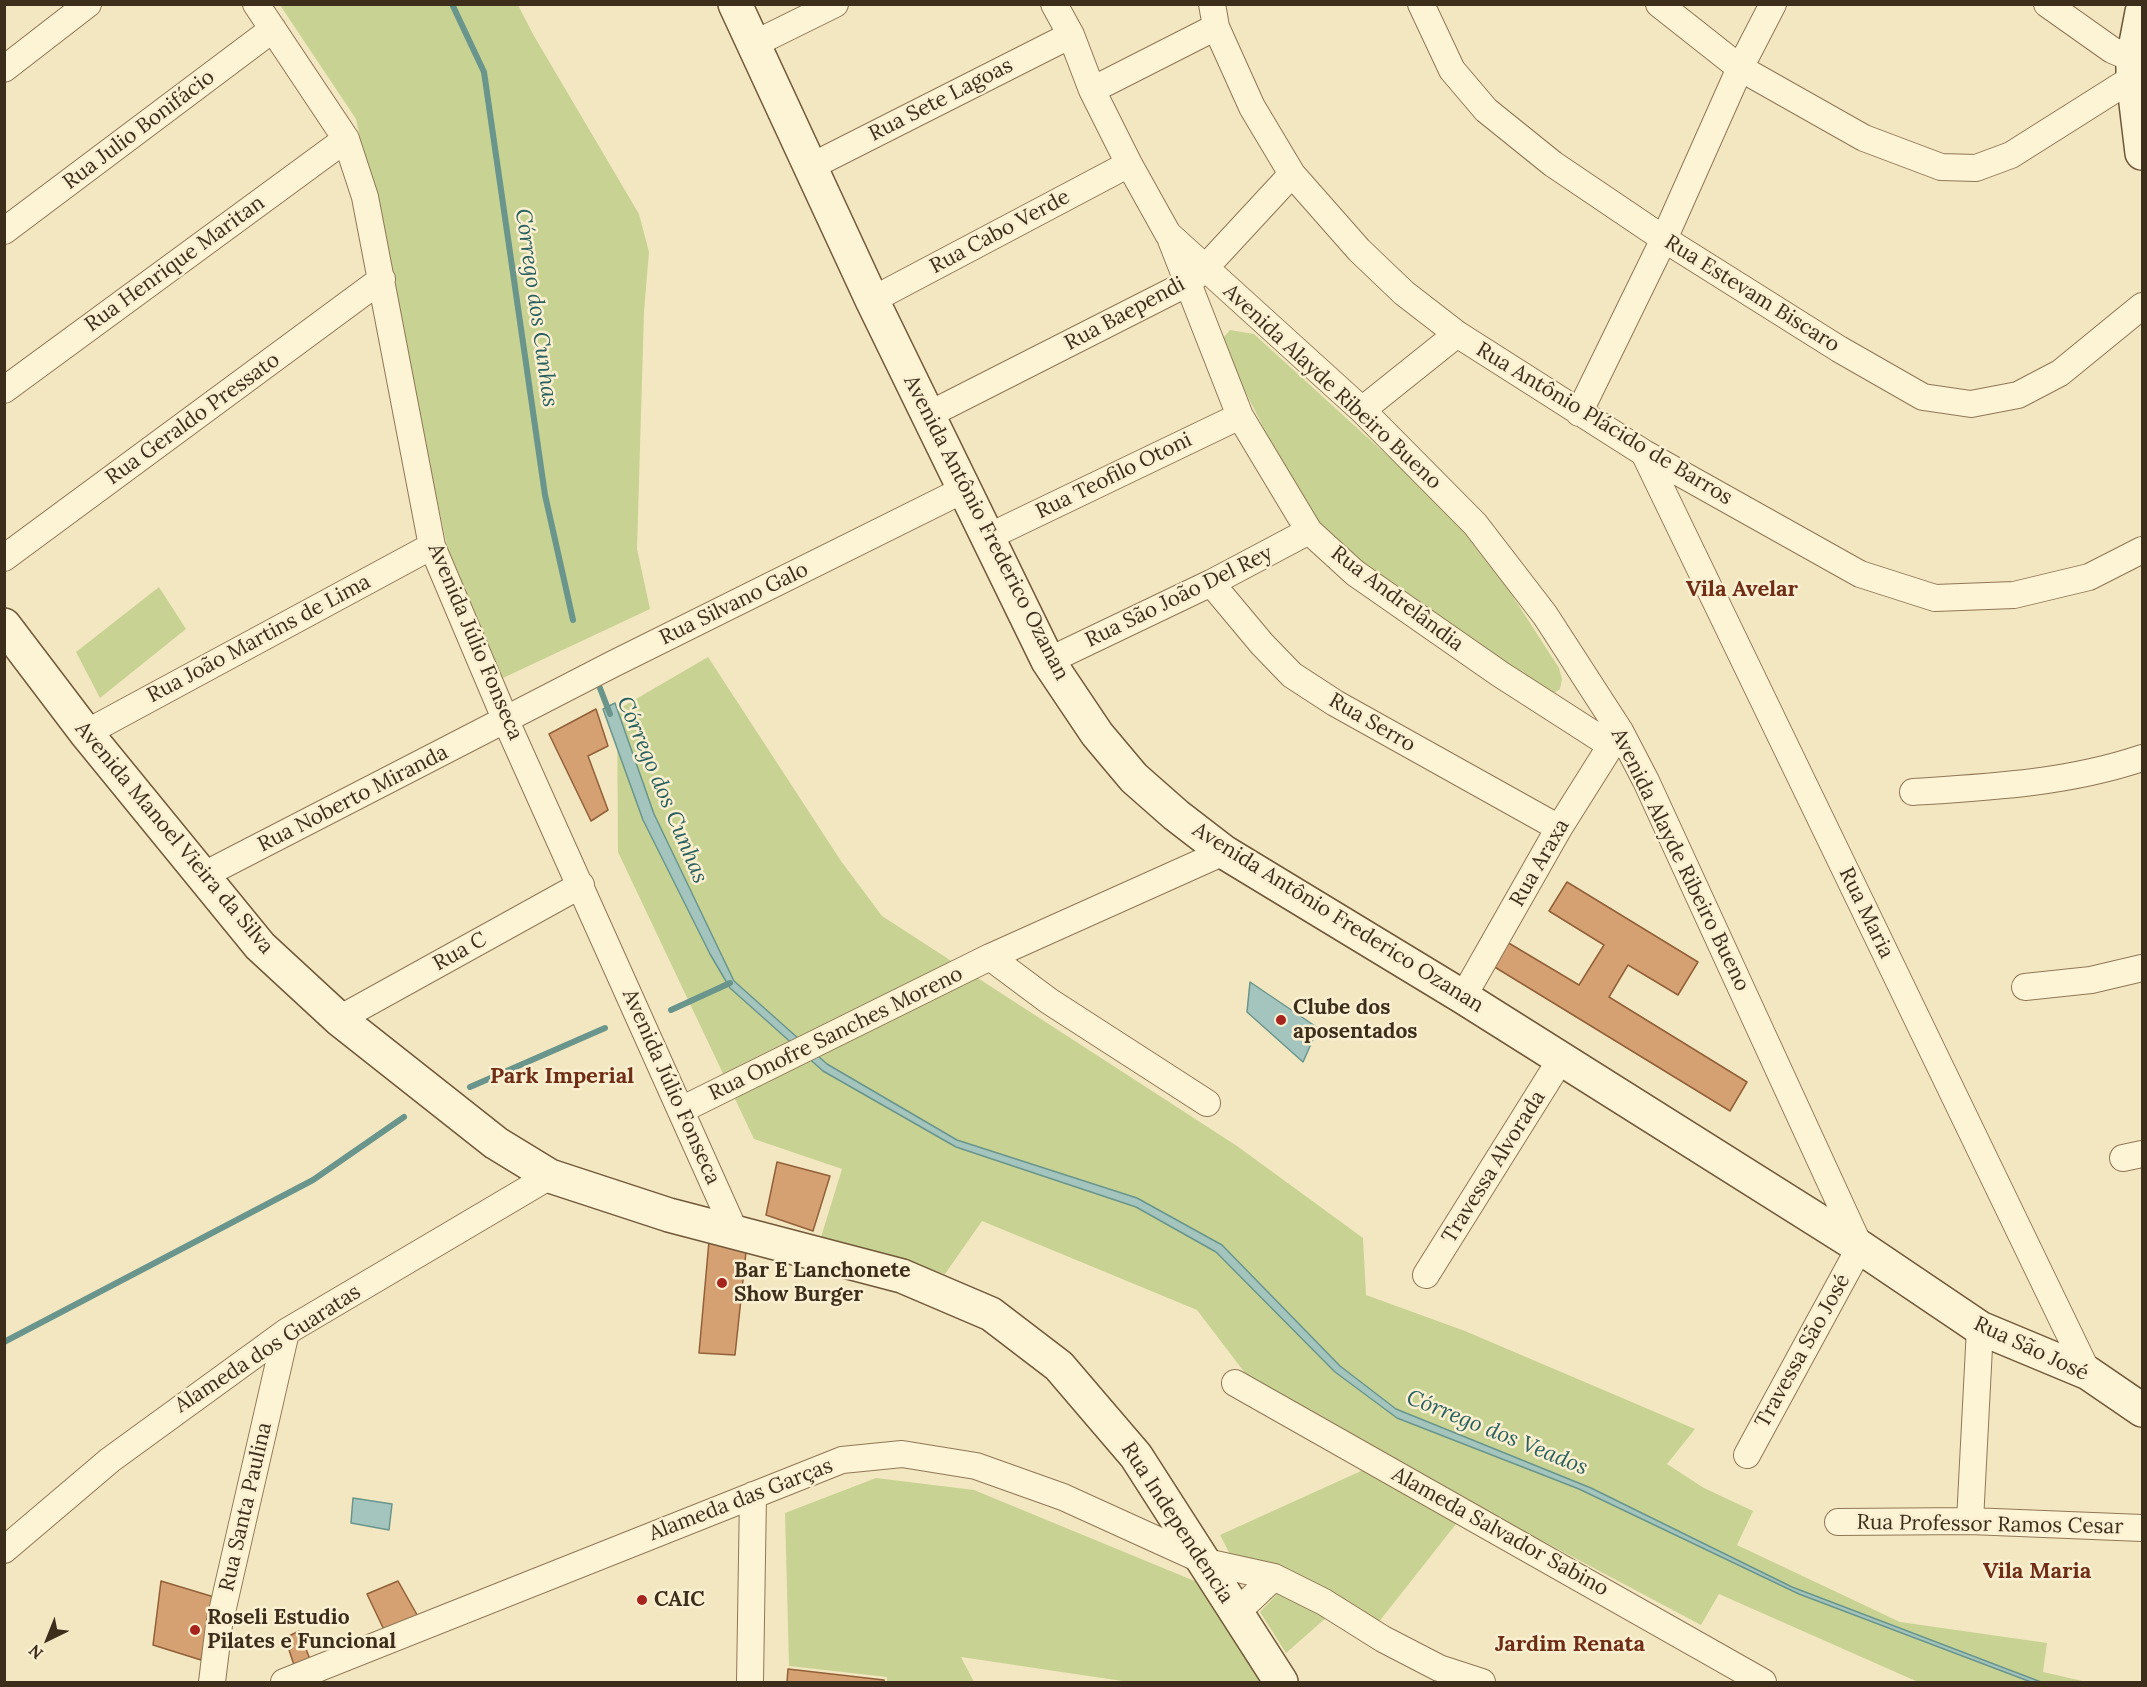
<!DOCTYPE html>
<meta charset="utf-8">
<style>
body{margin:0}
#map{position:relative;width:2147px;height:1687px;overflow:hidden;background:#f3e7c1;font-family:Lora,serif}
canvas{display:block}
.frame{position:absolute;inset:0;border:6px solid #3d2e1c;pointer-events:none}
.north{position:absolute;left:18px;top:1609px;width:60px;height:60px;-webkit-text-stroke:4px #faf0d1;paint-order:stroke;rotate:223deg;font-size:16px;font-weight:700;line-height:24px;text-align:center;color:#3d2e1c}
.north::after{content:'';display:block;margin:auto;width:21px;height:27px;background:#3d2e1c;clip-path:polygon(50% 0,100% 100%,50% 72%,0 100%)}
</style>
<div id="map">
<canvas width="2147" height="1687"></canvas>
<div class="frame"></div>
<div class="north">N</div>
</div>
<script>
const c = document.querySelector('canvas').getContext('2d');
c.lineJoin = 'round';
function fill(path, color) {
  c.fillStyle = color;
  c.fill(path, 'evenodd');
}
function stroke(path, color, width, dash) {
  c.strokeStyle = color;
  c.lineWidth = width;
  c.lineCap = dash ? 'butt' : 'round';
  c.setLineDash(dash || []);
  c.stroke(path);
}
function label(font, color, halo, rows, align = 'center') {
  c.font = font + ' Lora,serif';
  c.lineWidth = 5;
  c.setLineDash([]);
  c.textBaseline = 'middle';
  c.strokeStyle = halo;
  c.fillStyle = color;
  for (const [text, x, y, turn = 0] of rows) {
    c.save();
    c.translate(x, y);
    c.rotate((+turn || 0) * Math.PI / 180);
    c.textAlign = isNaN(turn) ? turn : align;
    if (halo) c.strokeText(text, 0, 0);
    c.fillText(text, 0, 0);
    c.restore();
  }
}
const green = new Path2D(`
 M 280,5 L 518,5 L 534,36 L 639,214 L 649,252 L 644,312 L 637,549 L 650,609 L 503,678 L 447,546 L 356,119 Z
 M 1230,330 L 1254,334 L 1446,509 L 1510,592 L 1559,668 L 1562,679 L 1560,689 L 1554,693 L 1547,691 L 1361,568 L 1306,511 L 1226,354 L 1223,338 Z
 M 159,587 L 186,629 L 100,698 L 76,652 Z
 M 708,657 L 841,861 L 882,916 L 1237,1146 L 1363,1238 L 1366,1295 L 1465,1331 L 1695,1429 L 1667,1464 L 1704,1488 L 1753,1511 L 1737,1545 L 1900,1622 L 2047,1643 L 2043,1672 L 2087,1682 L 1918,1682 L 1719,1594 L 1701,1625 L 1375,1452 L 1245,1373 L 1197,1310 L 982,1221 L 945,1274 L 821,1237 L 842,1169 L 754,1139 L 618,852 L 617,710 Z
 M 1372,1466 L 1460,1519 L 1378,1623 L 1235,1564 L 1220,1535 Z
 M 876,1478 L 974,1490 L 1197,1582 L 1268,1682 L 1129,1682 L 961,1657 L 974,1682 L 887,1682 L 887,1677 L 789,1666 L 785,1513 Z
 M 1280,1591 L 1327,1617 L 1286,1653 L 1260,1612 Z`);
const water = new Path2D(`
 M 615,703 L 654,814 L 734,981 L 827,1064 L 957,1140 L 1137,1198 L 1222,1245 L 1340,1366 L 1396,1409 L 1591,1488 L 1792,1587 L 2041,1682 L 2031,1682 L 1799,1594 L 1579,1489 L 1397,1418 L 1335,1372 L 1216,1252 L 1136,1207 L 956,1147 L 823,1071 L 730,988 L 710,954 L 643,820 L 603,709 Z
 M 1250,982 L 1318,1028 L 1303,1062 L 1247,1012 Z
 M 353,1498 L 392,1504 L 389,1530 L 351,1523 Z`);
const stream = new Path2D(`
 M 452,4 L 484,72 L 545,495 L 573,620
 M 598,683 L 610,714
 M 671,1010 L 730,983
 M 470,1087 L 605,1028
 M 4,1342 L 313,1180 L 404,1117`);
const building = new Path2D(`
 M 596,709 L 608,746 L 588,756 L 608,810 L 591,821 L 549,734 Z
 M 1567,882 L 1698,962 L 1678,995 L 1628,965 L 1609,997 L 1747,1082 L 1730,1111 L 1493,966 L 1507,942 L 1579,985 L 1604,945 L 1549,911 Z
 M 777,1162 L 830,1176 L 813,1231 L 766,1215 Z
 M 709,1241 L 746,1252 L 735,1355 L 699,1353 Z
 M 161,1581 L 214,1597 L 201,1660 L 153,1645 Z
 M 398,1581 L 420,1620 L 386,1634 L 367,1594 Z
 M 299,1631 L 311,1662 L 295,1668 L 285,1638 Z
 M 788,1669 L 884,1680 L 884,1682 L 787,1682 Z`);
const street = new Path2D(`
 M 256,4 L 346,139 L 365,197 L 432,546 L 506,721 L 736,1234
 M 1054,4 L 1071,35 L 1092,90 L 1129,164 L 1168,234 L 1362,410 L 1475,524 L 1545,615 L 1620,731 L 1646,781 L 1860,1247 L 1747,1455
 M 1212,4 L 1216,27 L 1252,107 L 1292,174 L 1359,250 L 1404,293 L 1457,334 L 1644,453 L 1860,574 L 1935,598 L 2014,595 L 2089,577 L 2142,550
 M 1421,4 L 1452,70 L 1486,110 L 1553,164 L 1664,239 L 1839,349 L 1923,397 L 1971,404 L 2018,395 L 2060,373 L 2142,306
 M 1659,4 L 1740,68 L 1864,138 L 1941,167 L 1976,168 L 2011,155 L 2133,78 L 2142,76
 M 2047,4 L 2112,50 L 2133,59
 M 752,45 L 835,4
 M 4,69 L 88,4
 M 1092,90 L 1216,27
 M 812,166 L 1071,35
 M 4,231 L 273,29
 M 1171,240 L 1240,416 L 1309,531 L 1355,573 L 1500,674 L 1612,746
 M 872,300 L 1129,164
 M 4,390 L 346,139
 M 1362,410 L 1457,334
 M 1579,413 L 1664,239 L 1740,68 L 1773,4
 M 928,415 L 1188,283 L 1205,268 L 1292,174
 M 1644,453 L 2088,1373
 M 988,537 L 1240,416
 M 4,558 L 382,279
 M 1211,583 L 1262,644 L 1292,675 L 1335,703 L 1559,828
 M 1048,661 L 1211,583 L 1309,531
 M 86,733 L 432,546
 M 1913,792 C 1991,787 2068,783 2142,758
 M 200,877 L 613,664 L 963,490
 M 2025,987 L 2091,980 L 2142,968
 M 1463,997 L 1559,828 L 1620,731
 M 339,1019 L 581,885
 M 1207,1103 L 1049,1001 L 990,957 L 1224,852
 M 681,1110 L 990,957
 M 2123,1158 L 2142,1154
 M 1426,1275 L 1561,1059
 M 1235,1383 L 1763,1682
 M 1970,1521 L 1980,1328
 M 1838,1522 L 1970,1521 L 2142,1528
 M 4,1550 L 110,1460 L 286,1332 L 550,1176
 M 1236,1613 L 1274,1577
 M 212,1682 L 219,1625 L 286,1332
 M 284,1682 L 842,1460 L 902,1454 L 976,1466 L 1063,1497 L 1206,1562 L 1274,1577 L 1324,1602 L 1383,1639 L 1439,1668 L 1482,1682
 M 750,1682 L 753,1495`);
const secondary = new Path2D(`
 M 735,4 L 872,300 L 1048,661 L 1097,734 L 1134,778 L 1176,815 L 1224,852 L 1463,997 L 1860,1247 L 1980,1328 L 2088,1373 L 2142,1410
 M 2142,12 L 2133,59 L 2133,78 L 2142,153
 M 4,625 L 86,733 L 260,946 L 339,1019 L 496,1143 L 550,1176 L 669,1215 L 902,1276 L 991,1314 L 1059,1366 L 1136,1456 L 1281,1682`);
const markers = [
 [1281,1020,6,"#a6241e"],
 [722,1283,6,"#a6241e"],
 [642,1600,6,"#a6241e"],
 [195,1630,6,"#a6241e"]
];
const streetNames = [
 ["Rua Sete Lagoas",941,100,-27],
 ["Rua Julio Bonifácio",139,130,-37],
 ["Rua Cabo Verde",1000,232,-28],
 ["Rua Henrique Maritan",175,264,-36],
 ["Rua Estevam Biscaro",1752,294,32],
 ["Rua Baependi",1125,314,-28],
 ["Avenida Alayde Ribeiro Bueno",1332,387,43],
 ["Rua Geraldo Pressato",193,419,-36],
 ["Rua Antônio Plácido de Barros",1604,424,31],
 ["Rua Teofilo Otoni",1114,476,-26],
 ["Avenida Antônio Frederico Ozanan",986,528,63],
 ["Rua São João Del Rey",1179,597,-26],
 ["Rua Andrelândia",1397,599,37],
 ["Rua Silvano Galo",734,604,-26],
 ["Rua João Martins de Lima",259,639,-28],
 ["Avenida Júlio Fonseca",475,642,67],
 ["Rua Serro",1372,723,30],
 ["Rua Noberto Miranda",353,799,-27],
 ["Avenida Manoel Vieira da Silva",174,838,50],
 ["Avenida Alayde Ribeiro Bueno",1680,860,64],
 ["Rua Araxa",1540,863,-60],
 ["Rua Maria",1866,913,64],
 ["Avenida Antônio Frederico Ozanan",1338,918,32],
 ["Rua C",460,952,-29],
 ["Rua Onofre Sanches Moreno",836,1034,-26],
 ["Avenida Júlio Fonseca",671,1087,66],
 ["Travessa Alvorada",1494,1167,-58],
 ["Alameda dos Guaratas",268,1349,-33],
 ["Rua São José",2031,1349,25],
 ["Travessa São José",1803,1351,-61],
 ["Alameda das Garças",741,1500,-21],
 ["Rua Santa Paulina",246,1507,-77],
 ["Rua Independencia",1177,1523,57],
 ["Rua Professor Ramos Cesar",1990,1525,1],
 ["Alameda Salvador Sabino",1500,1532,29]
];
const poiNames = [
 ["Clube dos",1293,1008],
 ["aposentados",1293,1032],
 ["Bar E Lanchonete",734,1271],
 ["Show Burger",734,1295],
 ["CAIC",654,1600],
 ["Roseli Estudio",207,1618],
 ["Pilates e Funcional",207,1642]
];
const waterNames = [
 ["Córrego dos Cunhas",536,308,82],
 ["Córrego dos Cunhas",662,790,67],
 ["Córrego dos Veados",1497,1433,22]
];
const neighbourhoodNames = [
 ["Vila Avelar",1742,590],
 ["Park Imperial",562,1077],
 ["Vila Maria",2037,1572],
 ["Jardim Renata",1570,1645]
];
fill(green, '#c8d393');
fill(water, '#a4c5bd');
stroke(water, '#69958c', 1.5);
stroke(stream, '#69958c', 6);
fill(building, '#d6a172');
stroke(building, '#926038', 1.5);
stroke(street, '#8f7756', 28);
stroke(secondary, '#715839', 36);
stroke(street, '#fdf3d5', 26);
stroke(secondary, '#fdf3d5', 33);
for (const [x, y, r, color] of markers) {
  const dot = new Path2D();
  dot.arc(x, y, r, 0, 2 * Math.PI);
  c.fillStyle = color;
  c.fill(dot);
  stroke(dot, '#faf0d1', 2);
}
label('21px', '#3d2e1c', '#faf0d1', streetNames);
label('bold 21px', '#3d2e1c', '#faf0d1', poiNames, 'left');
label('italic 22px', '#295f5e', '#faf0d1', waterNames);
label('bold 22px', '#6f2d16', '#faf0d1', neighbourhoodNames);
</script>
